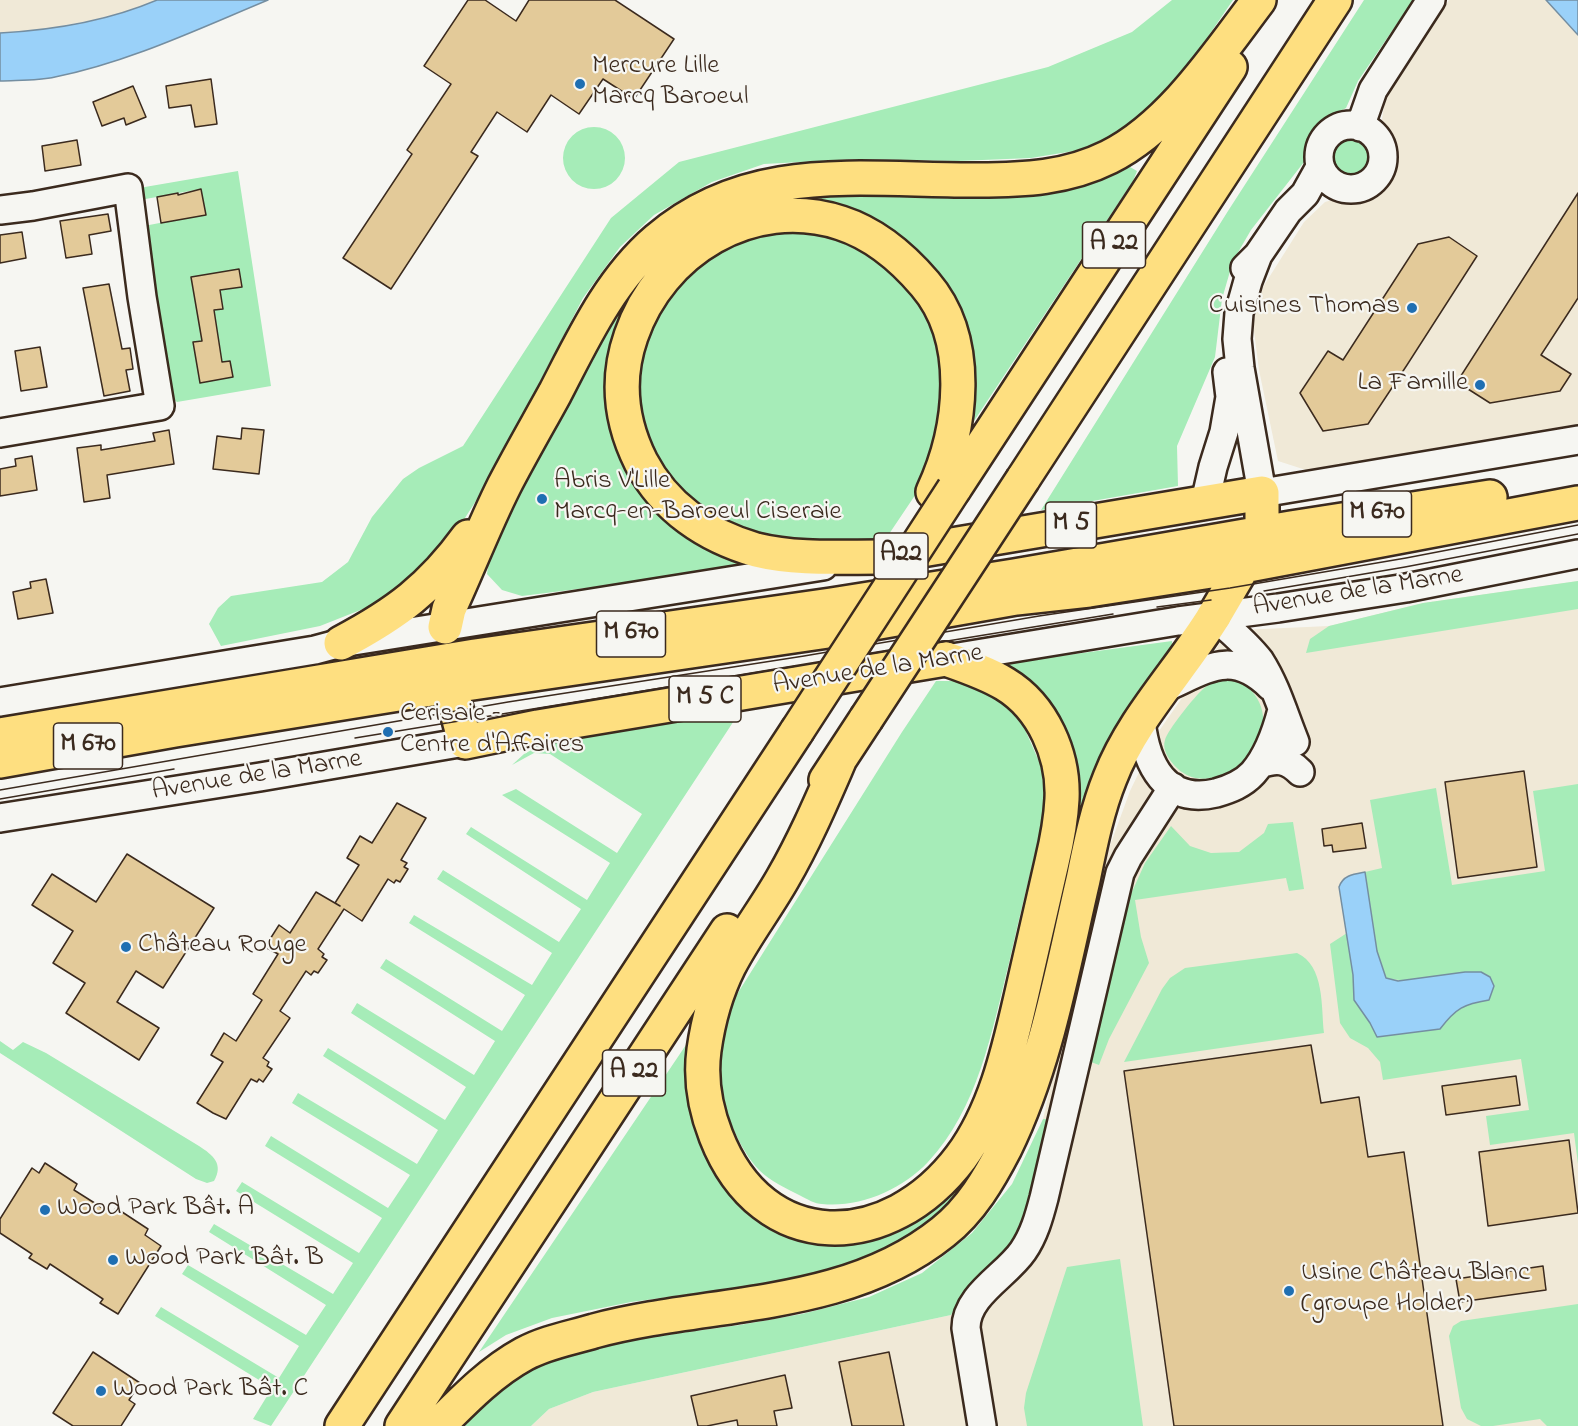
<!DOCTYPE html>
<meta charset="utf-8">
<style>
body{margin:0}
canvas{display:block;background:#f6f6f2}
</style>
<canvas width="1578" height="1426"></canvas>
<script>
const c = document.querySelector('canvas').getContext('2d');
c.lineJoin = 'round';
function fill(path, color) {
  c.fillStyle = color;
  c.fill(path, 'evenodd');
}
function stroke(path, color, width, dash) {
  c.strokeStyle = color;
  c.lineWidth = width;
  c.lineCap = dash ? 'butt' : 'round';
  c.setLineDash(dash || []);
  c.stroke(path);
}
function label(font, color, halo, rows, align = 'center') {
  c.font = font + ' "Indie Flower",sans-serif';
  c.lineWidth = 4.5;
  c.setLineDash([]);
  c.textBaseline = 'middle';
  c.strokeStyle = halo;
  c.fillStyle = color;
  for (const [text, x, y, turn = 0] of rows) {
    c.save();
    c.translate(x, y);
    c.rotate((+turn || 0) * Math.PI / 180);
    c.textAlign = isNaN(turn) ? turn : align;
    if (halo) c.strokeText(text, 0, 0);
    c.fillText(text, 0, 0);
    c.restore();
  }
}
const built = new Path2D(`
 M 0,0 L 157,0 L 139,8 L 93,20 L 35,31 L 0,33 Z
 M 1449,0 L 1546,0 L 1578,35 L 1578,424 L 1306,470 L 1278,461 L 1259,370 L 1253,323 L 1263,287 L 1304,222 L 1325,202 L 1359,192 L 1376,183 L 1386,170 L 1389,149 L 1382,119 L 1385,100 Z
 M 1578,581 L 1578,1426 L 531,1426 L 549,1409 L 593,1392 L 951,1315 L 967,1288 L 994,1264 L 1050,1119 L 1043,1119 L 1104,862 L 1130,791 L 1159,731 L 1223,639 L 1240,630 L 1329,626 L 1423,603 Z`);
const green = new Path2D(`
 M 1172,0 L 1233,0 L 1168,95 L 1117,133 L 1080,150 L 1031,158 L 958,161 L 857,159 L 764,164 L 712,182 L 654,215 L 620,247 L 583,298 L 488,482 L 456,532 L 419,580 L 363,609 L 320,626 L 221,646 L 209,624 L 218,608 L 231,596 L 322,582 L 348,562 L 372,517 L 403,479 L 419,468 L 463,446 L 611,218 L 679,162 L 1048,67 L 1132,32 Z
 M 1364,0 L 1413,0 L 1358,81 L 1346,108 L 1327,118 L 1315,128 L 1304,162 L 1251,230 L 1233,261 L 1222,299 L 1215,357 L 1177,446 L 1178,486 L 1041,510 L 1228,211 Z
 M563 158a31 31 0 1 1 62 0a31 31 0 1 1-62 0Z
 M1328 157a23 23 0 1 1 46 0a23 23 0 1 1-46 0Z
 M 1130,167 L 1137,171 L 1133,181 L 974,421 L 968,421 L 940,290 L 786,209 L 649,280 L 629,456 L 770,565 L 522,596 L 502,590 L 487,574 L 490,552 L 558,417 L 625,296 L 660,257 L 773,198 L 1102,177 Z
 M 238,171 L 271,386 L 177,402 L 173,399 L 144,226 L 206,214 L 201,189 L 140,200 L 139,188 Z
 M 784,232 L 826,236 L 872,253 L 907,283 L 931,323 L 942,362 L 942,406 L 928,476 L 887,537 L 840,546 L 751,538 L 716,519 L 686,495 L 660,463 L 644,425 L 639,391 L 641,358 L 653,321 L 680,280 L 713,253 L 747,237 Z
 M 1578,581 L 1578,609 L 1306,653 L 1310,639 L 1329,626 L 1423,603 Z
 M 1172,641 L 1172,655 L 1118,726 L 1037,1029 L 1004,1126 L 957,1201 L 931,1222 L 903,1240 L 860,1261 L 788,1281 L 631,1302 L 552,1318 L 506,1335 L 479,1352 L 694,1033 L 694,1117 L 714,1169 L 740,1204 L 770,1227 L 807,1241 L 849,1243 L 886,1234 L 918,1216 L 945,1197 L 1076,806 L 993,665 Z
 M 1232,676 C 1313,720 1216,814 1174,765 C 1168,758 1162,749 1165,740 C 1167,731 1195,696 1203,689 C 1212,682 1221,678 1232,676 Z
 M 936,681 L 969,681 L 1001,699 L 1020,718 L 1041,766 L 1044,789 L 1044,817 C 1032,865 1020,914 1009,963 C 992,1031 978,1109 928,1162 C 902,1190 859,1208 822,1204 C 815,1204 807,1199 801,1196 C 787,1189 770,1181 759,1170 C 741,1152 722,1108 721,1083 C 719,1051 725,1029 734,999 L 902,732 Z
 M 743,707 L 271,1426 L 253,1419 L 272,1388 L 155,1316 L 161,1307 L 279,1378 L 299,1346 L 182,1274 L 188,1265 L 306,1335 L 326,1305 L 209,1232 L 214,1224 L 333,1294 L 353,1263 L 236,1191 L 242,1182 L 359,1253 L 382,1218 L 265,1146 L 271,1136 L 388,1208 L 410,1175 L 292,1103 L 298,1093 L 417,1164 L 438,1130 L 323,1056 L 328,1048 L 445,1120 L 466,1087 L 351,1013 L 357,1003 L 474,1075 L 495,1041 L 380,968 L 386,959 L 502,1031 L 525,995 L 409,923 L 414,915 L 532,985 L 552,953 L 437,879 L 443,870 L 559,942 L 581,909 L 466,834 L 471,827 L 587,900 L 610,863 L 502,795 L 516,789 L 617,853 L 642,814 L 550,754 L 534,753 L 512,765 L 524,754 L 539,746 L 567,737 Z
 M 1578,784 L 1578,1164 L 1574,1133 L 1490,1145 L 1486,1116 L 1529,1110 L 1521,1059 L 1383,1080 L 1380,1062 L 1368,1048 L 1350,1038 L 1340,1023 L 1330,944 L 1347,933 L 1353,975 L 1354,1000 L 1370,1023 L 1377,1037 L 1440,1029 C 1456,1008 1463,1004 1489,1000 L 1481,972 C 1451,972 1413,985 1386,978 L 1377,951 L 1365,872 L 1382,868 L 1370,800 L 1436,788 L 1452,885 L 1545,871 L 1533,791 Z
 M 1293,822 L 1304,889 L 1289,891 L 1286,878 L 1135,900 L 1141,937 L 1149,963 L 1109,1039 L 1099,1065 L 1091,1062 L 1131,894 L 1145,863 L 1171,826 L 1190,846 L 1211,853 L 1239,852 L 1264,833 L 1268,824 Z
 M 1297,953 C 1325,966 1321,1007 1324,1033 L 1124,1062 L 1162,989 L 1170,978 L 1185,968 Z
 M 0,1041 L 13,1050 L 23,1042 L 46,1053 L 199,1146 C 213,1155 224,1164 214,1181 L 207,1183 L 196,1179 L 0,1053 Z
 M 1043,1119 L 1051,1119 L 1026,1212 L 1014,1241 L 994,1264 L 967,1288 L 951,1315 L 593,1392 L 549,1409 L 531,1426 L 461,1426 L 502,1387 L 532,1366 L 575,1353 L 643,1338 L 740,1325 L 802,1314 L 869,1297 L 922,1273 L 972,1233 L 1012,1184 Z
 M 1120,1259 L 1143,1426 L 1027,1426 L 1024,1408 L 1026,1393 L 1067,1267 Z
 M 1578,1304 L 1578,1426 L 1547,1426 L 1540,1419 L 1493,1426 L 1481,1426 L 1467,1419 L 1461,1408 L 1449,1336 L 1453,1326 L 1461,1321 Z`);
const water = new Path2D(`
 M 157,0 L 268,0 C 198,29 129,62 55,77 C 38,81 18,80 0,81 L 0,33 C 53,30 108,21 157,0 Z
 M 1546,0 L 1578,0 L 1578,35 Z
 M 1365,872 L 1377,951 L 1386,978 L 1398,981 L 1465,972 L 1481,972 L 1490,977 L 1494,986 L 1489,1000 C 1464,1004 1456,1008 1440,1029 L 1377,1037 L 1370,1023 L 1354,1000 L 1353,975 L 1339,887 C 1343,875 1354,874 1365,872 Z`);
const building = new Path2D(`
 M 468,0 L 485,0 L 516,21 L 529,0 L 615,0 L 674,39 L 634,99 L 603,79 L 579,114 L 551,95 L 527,132 L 497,112 L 471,152 L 478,156 L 391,289 L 343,258 L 412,154 L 407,150 L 451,84 L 424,66 Z
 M 211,79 L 217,124 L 195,127 L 191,105 L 169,108 L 166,86 Z
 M 133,86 L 146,117 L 126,125 L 124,118 L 102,126 L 93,102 Z
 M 77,140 L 81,165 L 45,171 L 42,146 Z
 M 201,189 L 206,215 L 161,223 L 157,197 L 178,193 L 178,195 Z
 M 1578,193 L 1578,298 L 1541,355 L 1571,374 L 1560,391 L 1490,403 L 1457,382 Z
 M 108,214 L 111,231 L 89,235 L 92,254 L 66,258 L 60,221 Z
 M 22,232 L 26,258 L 0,263 L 0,235 Z
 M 1449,237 L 1477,256 L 1407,365 L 1368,424 L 1323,431 L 1300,393 L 1328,351 L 1343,360 L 1418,244 Z
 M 239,269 L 242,287 L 220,290 L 223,309 L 214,310 L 222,362 L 230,361 L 233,377 L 200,383 L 193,342 L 202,341 L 191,277 Z
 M 109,284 L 122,349 L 130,348 L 133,369 L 126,370 L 130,391 L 104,396 L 83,288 Z
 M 40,347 L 47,387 L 21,391 L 15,351 Z
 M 242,428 L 264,430 L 259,474 L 213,469 L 217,436 L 241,439 Z
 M 169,430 L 174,464 L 107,475 L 110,498 L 84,502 L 77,448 L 101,445 L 101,450 L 155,441 L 153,433 Z
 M 32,456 L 37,490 L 0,496 L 0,469 L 16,466 L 15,459 Z
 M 46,579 L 53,613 L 18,619 L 13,592 L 31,588 L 30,582 Z
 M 1524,771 L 1537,867 L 1458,878 L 1445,782 Z
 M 397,803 L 426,818 L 401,860 L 407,863 L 404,867 L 408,869 L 400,882 L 396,880 L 394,883 L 388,879 L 362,921 L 344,909 L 318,949 L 324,954 L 322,957 L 327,960 L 318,973 L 314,971 L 311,975 L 306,971 L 280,1011 L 290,1018 L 263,1058 L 269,1062 L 267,1066 L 272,1069 L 263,1082 L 259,1079 L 257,1082 L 251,1079 L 226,1119 L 213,1113 L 197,1103 L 223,1062 L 211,1055 L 224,1033 L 236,1041 L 262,1000 L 253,994 L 278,954 L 265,947 L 279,925 L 290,933 L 316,892 L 340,906 L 335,903 L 359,865 L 347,858 L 360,836 L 372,843 Z
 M 1362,823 L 1366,848 L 1333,852 L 1332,845 L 1324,846 L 1322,829 Z
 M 127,854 L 214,908 L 163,988 L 136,971 L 117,1002 L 159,1028 L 139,1060 L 66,1013 L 85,983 L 53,963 L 73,931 L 32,905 L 52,874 L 96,902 Z
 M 1311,1045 L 1321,1103 L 1359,1097 L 1368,1157 L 1404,1152 L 1443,1426 L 1174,1426 L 1124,1071 Z
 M 1516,1076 L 1520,1105 L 1446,1115 L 1442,1086 Z
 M 1569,1140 L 1578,1213 L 1488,1226 L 1479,1152 Z
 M 45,1163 L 77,1184 L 74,1190 L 112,1214 L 116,1208 L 148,1229 L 145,1235 L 161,1246 L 118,1314 L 100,1303 L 103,1299 L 50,1264 L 47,1269 L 29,1258 L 32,1254 L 0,1233 L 0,1219 L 32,1168 L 39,1173 Z
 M 1543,1266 L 1546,1290 L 1460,1302 L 1456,1279 Z
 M 93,1352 L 140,1383 L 129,1400 L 135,1404 L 121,1426 L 73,1426 L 53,1413 Z
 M 889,1352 L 904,1426 L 852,1426 L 839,1362 Z
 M 785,1375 L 792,1408 L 774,1411 L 777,1426 L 738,1426 L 737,1420 L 707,1426 L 698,1426 L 691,1396 Z`);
const minor = new Path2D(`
 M1319 157a32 32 0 1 1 64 0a32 32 0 1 1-64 0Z
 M 1360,127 L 1373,90 L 1431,0
 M 0,210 L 33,206 L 128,188 L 142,297 L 160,406 L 0,433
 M 1258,255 L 1248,281 L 1239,313 L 1237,339 L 1240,368 L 1262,493 L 1578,440
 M 1245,268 L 1258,255 L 1288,211 L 1305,194 L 1320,167
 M 1205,502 L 1213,467 L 1224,432 L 1230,397 L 1227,372
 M 1214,616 C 1230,630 1247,644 1260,661 C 1276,686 1284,715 1295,742
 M 946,659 L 1178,621 L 1278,608 L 1406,588 L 1578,554
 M 1164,688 C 1206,670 1231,648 1270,686
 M 0,702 L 315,650 L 341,643 L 823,566
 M 1141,721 C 1146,764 1165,805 1216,793 C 1230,789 1243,784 1253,773 C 1268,756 1276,733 1282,710
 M 1260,764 C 1277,758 1287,759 1300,772
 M 0,818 L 260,777 L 465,742
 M 982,1426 L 966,1328 C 966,1295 1006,1276 1023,1251 C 1034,1235 1039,1217 1044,1198 L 1120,873 L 1128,857 L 1173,787`);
const major = new Path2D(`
 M 892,555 L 1262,493 L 1262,534 L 1214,616
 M 446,665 L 450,686 L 465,742 L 538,727 L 946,659
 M 0,735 L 475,656 L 831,605 L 1014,576 L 1291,528 L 1490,497
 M 0,761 L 175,730 L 411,692 L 828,631 L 1016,598 L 1089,590 L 1243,566 L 1578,503`);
const highway = new Path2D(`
 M 1023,479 L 1335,0
 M 954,489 L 1230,67
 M 881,557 C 840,557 796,560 756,550 C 707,536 665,508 641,462 C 621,422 616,379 631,336 C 660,251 751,194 841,223 C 875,234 902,257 925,284 C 973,340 962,430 933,492
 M 445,627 L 449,609 C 468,568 484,526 504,486 C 520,455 538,424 555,393 C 583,339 610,280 657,240 C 751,159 865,181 978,180 C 1024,180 1067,178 1109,157 C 1171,126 1218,54 1259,0
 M 341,643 C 396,614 431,588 468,537
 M 839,761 C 822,800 805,840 783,878 C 766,908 745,935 729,966 C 716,992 708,1021 704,1050 C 700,1080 705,1108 716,1136 C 763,1257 889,1253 961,1157 C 996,1110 1009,1049 1022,993 C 1032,950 1042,906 1052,862 C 1057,841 1061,820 1062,799 C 1064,755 1043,707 1005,684 C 987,673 966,666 946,659
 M 826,780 L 866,719
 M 342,1426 L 797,731
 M 402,1426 L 727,931
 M 438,1426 C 464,1400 491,1372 524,1354 C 546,1342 571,1338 594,1331 C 710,1300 845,1311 943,1232 C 971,1210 989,1179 1005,1148 C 1046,1064 1062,970 1083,880 C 1090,846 1097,810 1110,778 C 1133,718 1181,670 1214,616`);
const tram = new Path2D(`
 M 1264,591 L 1405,567 L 1578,534
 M 1157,607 L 1211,600
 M 831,660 L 1113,614
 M 355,738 L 796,666
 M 0,790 L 508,702 L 804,656 L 1039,616 L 1230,588 L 1406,558 L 1578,525
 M 0,799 L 174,769`);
const highwayBridge = new Path2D(`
 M 866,719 L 1023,479
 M 797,731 L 954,489`);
const markers = [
 [580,84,6,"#1f6fb2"],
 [1412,308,6,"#1f6fb2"],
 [1480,385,6,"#1f6fb2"],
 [542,499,6,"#1f6fb2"],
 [388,732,6,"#1f6fb2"],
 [126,947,6,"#1f6fb2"],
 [45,1210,6,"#1f6fb2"],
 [113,1260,6,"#1f6fb2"],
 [1289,1291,6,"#1f6fb2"],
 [101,1391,6,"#1f6fb2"]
];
const shields = [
 [1114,245,63],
 [1377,514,69],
 [1071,525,51],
 [901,556,54],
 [631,634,69],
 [705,699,72],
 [88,746,69],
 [634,1073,63]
];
const shieldNames = [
 ["A 22",1114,245],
 ["M 670",1377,514],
 ["M 5",1071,525],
 ["A22",901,556],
 ["M 670",631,634],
 ["M 5 C",705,699],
 ["M 670",88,746],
 ["A 22",634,1073]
];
const poiNames = [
 ["Mercure Lille",592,68],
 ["Marcq Baroeul",592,99],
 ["Cuisines Thomas",1400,308,"right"],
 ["La Famille",1468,385,"right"],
 ["Abris V'Lille",554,483],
 ["Marcq-en-Baroeul Ciseraie",554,514],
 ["Cerisaie –",400,716],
 ["Centre d'Affaires",400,747],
 ["Château Rouge",138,947],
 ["Wood Park Bât. A",57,1210],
 ["Wood Park Bât. B",125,1260],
 ["Usine Château Blanc",1301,1275],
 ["(groupe Holder)",1301,1306],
 ["Wood Park Bât. C",113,1391]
];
const streetNames = [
 ["Avenue de la Marne",1358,593,-9],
 ["Avenue de la Marne",878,671,-9],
 ["Avenue de la Marne",257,777,-9]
];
fill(built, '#f0e9d7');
fill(green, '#a6ecb8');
fill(water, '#9ad1f9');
stroke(water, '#748ea1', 1.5);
fill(building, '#e3ca99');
stroke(building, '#3b2a1e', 1.5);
stroke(minor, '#3b2a1e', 32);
stroke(major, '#3b2a1e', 38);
stroke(highway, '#3b2a1e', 38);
stroke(minor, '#f6f6f2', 27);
stroke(major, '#fedf80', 33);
stroke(highway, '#fedf80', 33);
stroke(tram, '#3b2a1e', 1.5);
stroke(highwayBridge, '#3b2a1e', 38, []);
stroke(highwayBridge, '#fedf80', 33);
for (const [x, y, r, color] of markers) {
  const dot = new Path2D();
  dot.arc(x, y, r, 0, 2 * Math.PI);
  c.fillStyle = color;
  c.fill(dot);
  stroke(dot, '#f6f6f2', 2);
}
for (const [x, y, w] of shields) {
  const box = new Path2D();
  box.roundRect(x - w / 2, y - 23, w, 46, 4.5);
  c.fillStyle = '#f6f6f2';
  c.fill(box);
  stroke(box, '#3b2a1e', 1.5);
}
label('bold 26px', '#3b2a1e', null, shieldNames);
label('27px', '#3b2a1e', '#f6f6f2', poiNames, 'left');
label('27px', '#3b2a1e', '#f6f6f2', streetNames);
</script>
